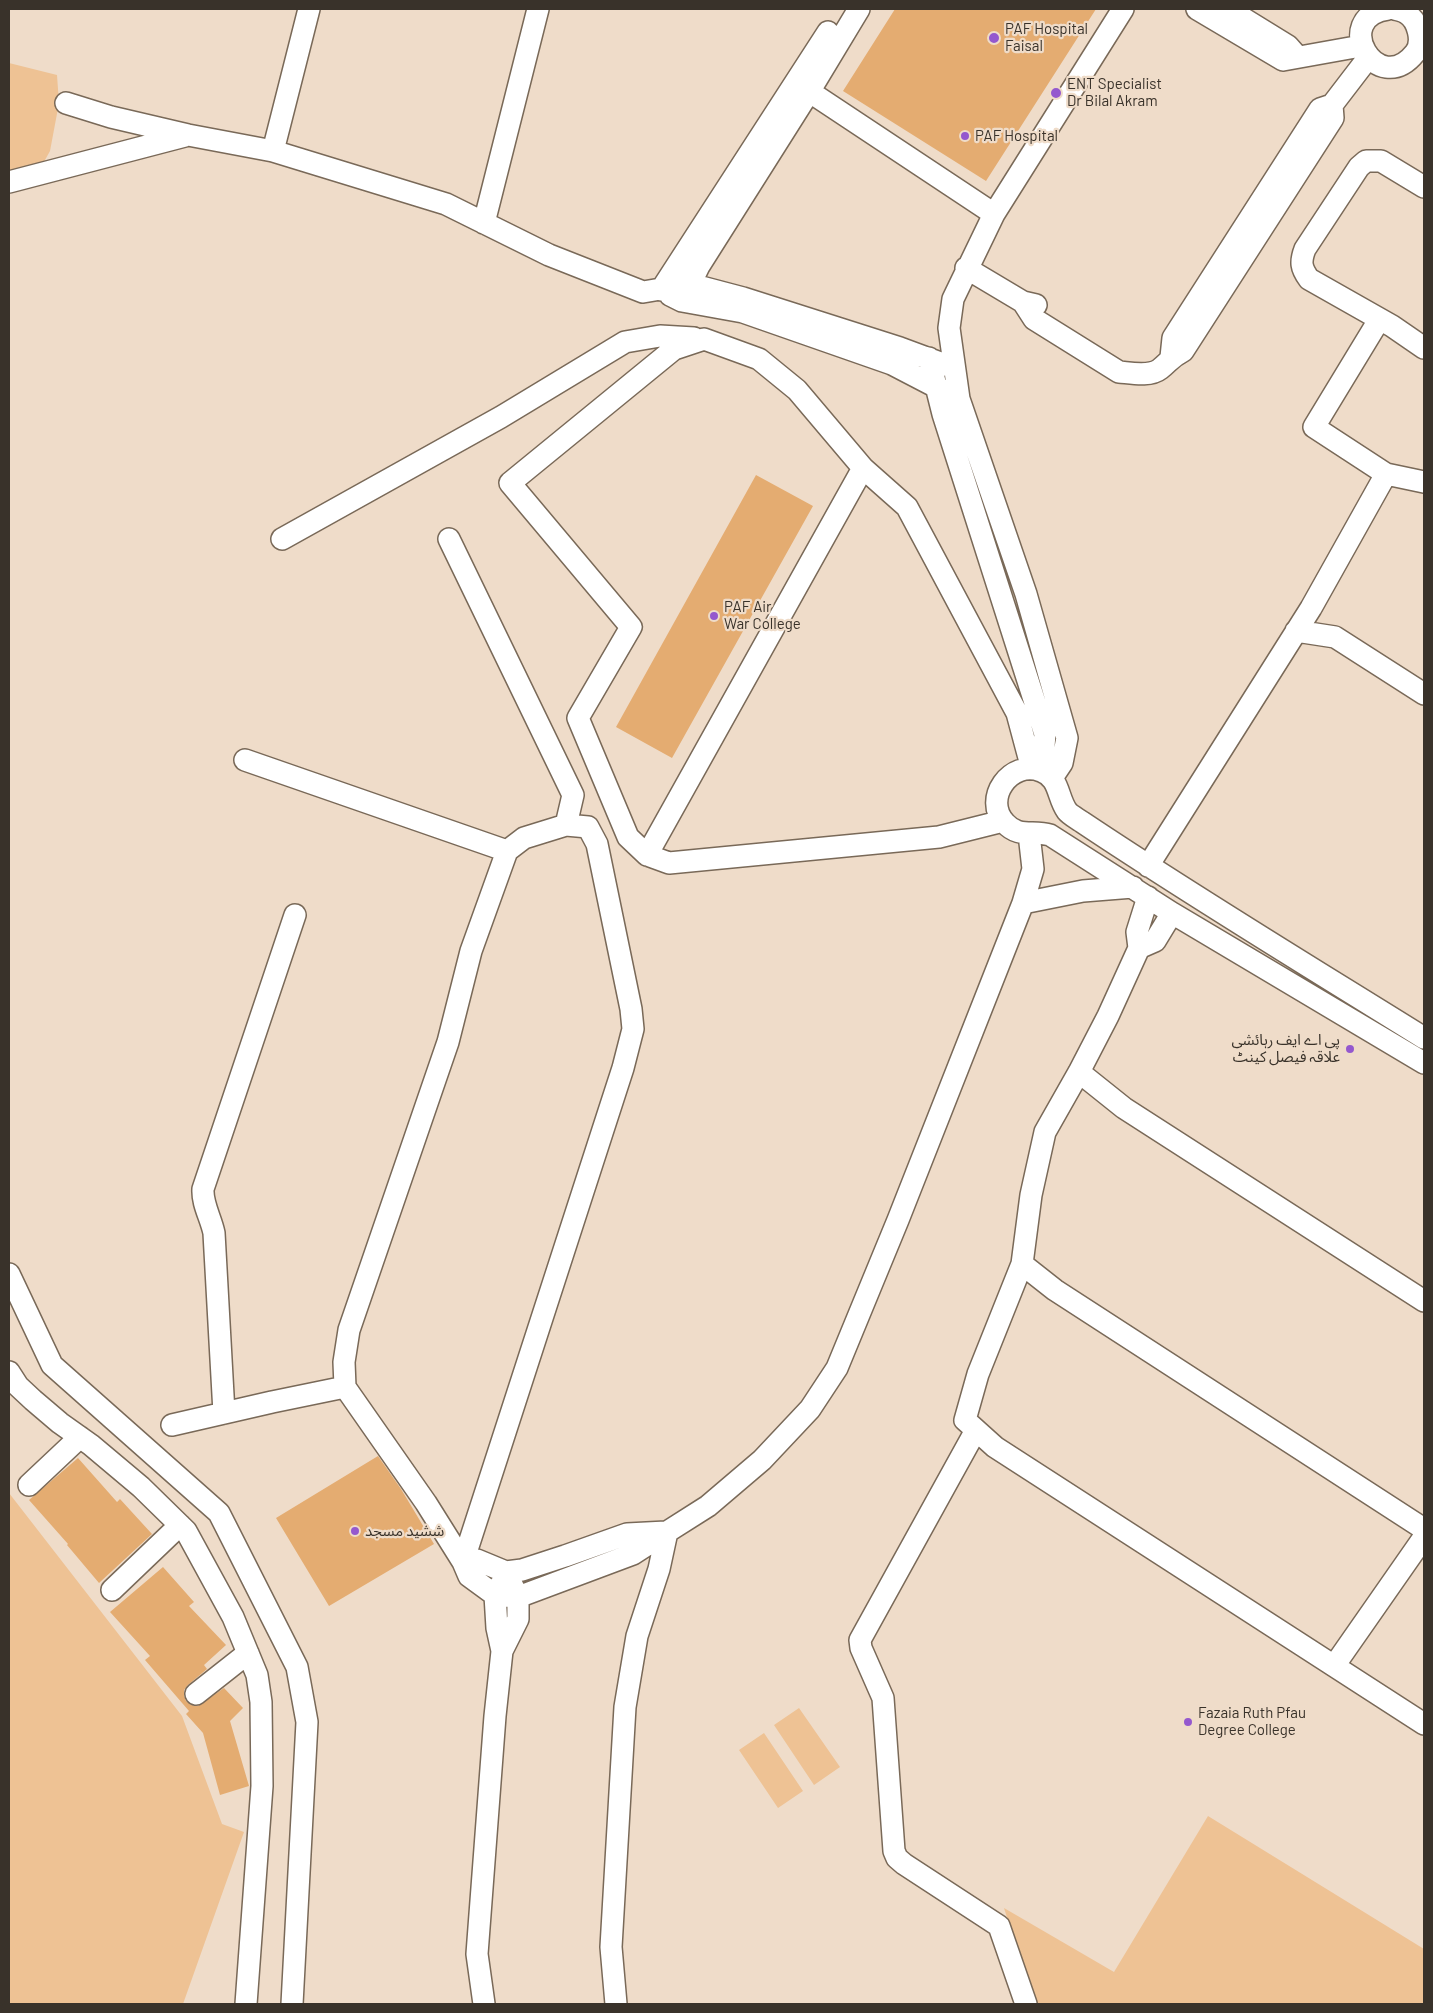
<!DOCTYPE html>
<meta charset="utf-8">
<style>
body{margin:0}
#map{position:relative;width:1433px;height:2013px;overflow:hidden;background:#efdcc9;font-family:Barlow,sans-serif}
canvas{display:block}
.frame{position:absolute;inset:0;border:10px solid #39322a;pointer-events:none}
</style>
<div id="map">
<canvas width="1433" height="2013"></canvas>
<div class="frame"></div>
</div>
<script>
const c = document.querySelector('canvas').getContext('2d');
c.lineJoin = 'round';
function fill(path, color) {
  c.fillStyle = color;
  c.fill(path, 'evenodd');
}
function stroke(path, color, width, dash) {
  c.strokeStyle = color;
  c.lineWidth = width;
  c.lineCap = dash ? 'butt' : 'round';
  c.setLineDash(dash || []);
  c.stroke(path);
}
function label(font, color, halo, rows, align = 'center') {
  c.font = font + ' Barlow,"Noto Sans Arabic",sans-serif';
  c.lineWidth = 4.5;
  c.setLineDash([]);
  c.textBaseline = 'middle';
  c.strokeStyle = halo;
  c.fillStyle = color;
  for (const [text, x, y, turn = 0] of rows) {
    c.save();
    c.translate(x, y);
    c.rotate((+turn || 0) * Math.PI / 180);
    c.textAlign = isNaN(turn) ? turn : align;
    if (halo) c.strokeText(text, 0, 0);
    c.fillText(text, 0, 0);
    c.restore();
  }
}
const green = new Path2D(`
 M 9,63 L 57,75 L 59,103 L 50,151 L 40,169 L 9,176 Z
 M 9,1493 L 182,1716 L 222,1824 L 244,1832 L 183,2004 L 9,2004 Z
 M 799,1708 L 840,1767 L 814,1785 L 774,1725 Z
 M 764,1733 L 803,1791 L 778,1808 L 739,1750 Z
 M 1208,1816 L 1424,1949 L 1424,2004 L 1035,2004 L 1004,1908 L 1114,1972 Z`);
const building = new Path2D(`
 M 895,9 L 1096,9 L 986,181 L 843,91 Z
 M 756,475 L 813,506 L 672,758 L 616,727 Z
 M 378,1456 L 401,1489 L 434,1544 L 329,1606 L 276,1518 Z
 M 78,1458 L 117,1502 L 120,1499 L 152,1534 L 99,1583 L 67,1545 L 68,1544 L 29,1500 Z
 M 163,1567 L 194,1602 L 189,1606 L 226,1645 L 204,1665 L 207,1669 L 188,1685 L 184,1690 L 184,1696 L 186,1701 L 191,1705 L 198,1706 L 224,1688 L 243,1708 L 230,1721 L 249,1786 L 220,1795 L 203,1733 L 186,1714 L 189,1711 L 145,1660 L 150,1656 L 110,1612 Z`);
const minor = new Path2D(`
 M 1197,9 L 1283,60 L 1361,46
 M 1228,9 L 1288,46 L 1296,55
 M 1388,9 C 1330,17 1377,100 1415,53 C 1424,42 1418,20 1406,13 C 1403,11 1398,10 1395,9
 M 798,84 L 994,214
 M 66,103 L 111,117 L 188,135 L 273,151 L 446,204 L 549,255 L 643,292 L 690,284 L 743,298 L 900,348 L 954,368
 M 273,151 L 309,9
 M 9,182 L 185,136
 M 1424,187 L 1381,161 L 1366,161 L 1359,167 L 1305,249 C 1300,262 1301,268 1309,279 L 1392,326 L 1424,348
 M 484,223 L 538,9
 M 966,268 L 1023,302 L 1036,305
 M 661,290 L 828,32
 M 670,295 L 682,301 L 743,312 L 892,364 L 942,390
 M 684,297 L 699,266 L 809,92 L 859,9
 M 1023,302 L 1034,319 L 1119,372 C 1131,373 1150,377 1160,369 C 1169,362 1171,357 1183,351 L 1333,118 L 1332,105
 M 1379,320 L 1314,427 L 1386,474 L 1424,482
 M 1171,357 L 1173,338 L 1320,109 L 1332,105 L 1368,58
 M 929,358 L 943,414 L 1045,734 L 1042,771
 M 282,539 L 501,417 L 625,342 L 660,336 L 694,338
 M 449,539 L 573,795 L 566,825
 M 1296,631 L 1335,637 L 1424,694
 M 245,760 L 507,851
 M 1052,778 L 1062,763 L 1067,738 L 1026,594 L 959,399 L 949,328 L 953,299 L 994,214 L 1123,9
 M 1003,821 L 939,837 L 669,863 L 647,855 L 628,837 L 578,718 L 631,627 L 510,483 L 674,349 L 704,339 L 759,359 L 797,390 L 863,468 L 907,507 L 1017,713 L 1032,769
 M 647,855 L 863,468
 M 1148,866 L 1311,608 L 1386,474
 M 1148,897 L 1137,932 L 1139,948 L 1108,1016 L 1079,1072 L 1045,1132 L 1031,1195 L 1022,1264 L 978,1374 L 965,1420 L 995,1447 L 1424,1724
 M 1023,903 L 1083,891 L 1133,887
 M 1139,948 L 1155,941 L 1172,913
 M 1424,1038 C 1310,967 1194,897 1082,822 C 1078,819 1070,815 1067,811 C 1057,797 1060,778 1041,771 C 1011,759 982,799 1005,823 C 1018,838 1033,830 1050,835 L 1172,913 L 1424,1063
 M 1079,1072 L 1124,1108 L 1424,1301
 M 1022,1264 L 1055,1290 L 1424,1529
 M 9,1274 L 52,1365 L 219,1513 L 297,1667 L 307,1722 L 292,2004
 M 9,1372 L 18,1386 L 33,1400 L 60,1423 L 91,1445 L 141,1487 L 186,1531 L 233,1617 L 257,1675 L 261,1702 L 262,1786 L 246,2004
 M 224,1413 L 214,1233 C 211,1218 202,1204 203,1189 L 295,915
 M 172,1425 L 272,1402 L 345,1387
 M 976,1430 L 860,1640 L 861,1648 L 883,1698 L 894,1851 L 897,1858 L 904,1864 L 999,1926 L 1026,2004
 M 29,1485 L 80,1437
 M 463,1562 L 623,1068 L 633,1029 L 631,1009 L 597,844 L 588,827 L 566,825 L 524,838 L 507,851 L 471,951 L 448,1042 L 349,1330 L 344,1362 L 345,1387 L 426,1503 L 463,1562 L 469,1576 L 495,1595 L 518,1597 L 633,1554 L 667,1532 L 708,1506 L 762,1460 L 810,1409 L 837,1368 L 898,1220 L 1023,903 L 1033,869 L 1029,834
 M 463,1562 L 477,1560 L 506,1572 L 522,1570 L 565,1556 L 627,1534 L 666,1532
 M 501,1584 L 495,1595 L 497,1628 L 502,1651
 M 112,1590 L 180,1525
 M 1334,1666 L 1424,1537
 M 196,1694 L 248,1653
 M 484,2004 L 477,1954 L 495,1716 L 502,1651 L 518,1619 L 518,1597 L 506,1572
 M 616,2004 L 611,1947 L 625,1707 L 637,1636 L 659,1569 L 667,1532`);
const markers = [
 [994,38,6,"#9458ce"],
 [1056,93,6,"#9458ce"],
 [965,136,5,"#9458ce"],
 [714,616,5,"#9458ce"],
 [1350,1049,5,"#9458ce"],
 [355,1531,5,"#9458ce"],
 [1188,1722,5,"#9458ce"]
];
const poiNames = [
 ["PAF Hospital",1005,29],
 ["Faisal",1005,46],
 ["ENT Specialist",1067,84],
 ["Dr Bilal Akram",1067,101],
 ["PAF Hospital",975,136],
 ["PAF Air",724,607],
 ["War College",724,624],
 ["پی اے ایف رہائشی",1340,1040,"right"],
 ["علاقہ فیصل کینٹ",1340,1057,"right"],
 ["ششید مسجد",365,1531],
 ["Fazaia Ruth Pfau",1198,1713],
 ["Degree College",1198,1730]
];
fill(green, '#eec294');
fill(building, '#e4ac71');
stroke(minor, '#796958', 24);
stroke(minor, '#fff', 21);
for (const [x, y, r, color] of markers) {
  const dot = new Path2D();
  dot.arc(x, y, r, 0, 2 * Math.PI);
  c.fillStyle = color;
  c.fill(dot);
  stroke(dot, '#efdcc9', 2);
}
label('15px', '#39322a', '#efdcc9', poiNames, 'left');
</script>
